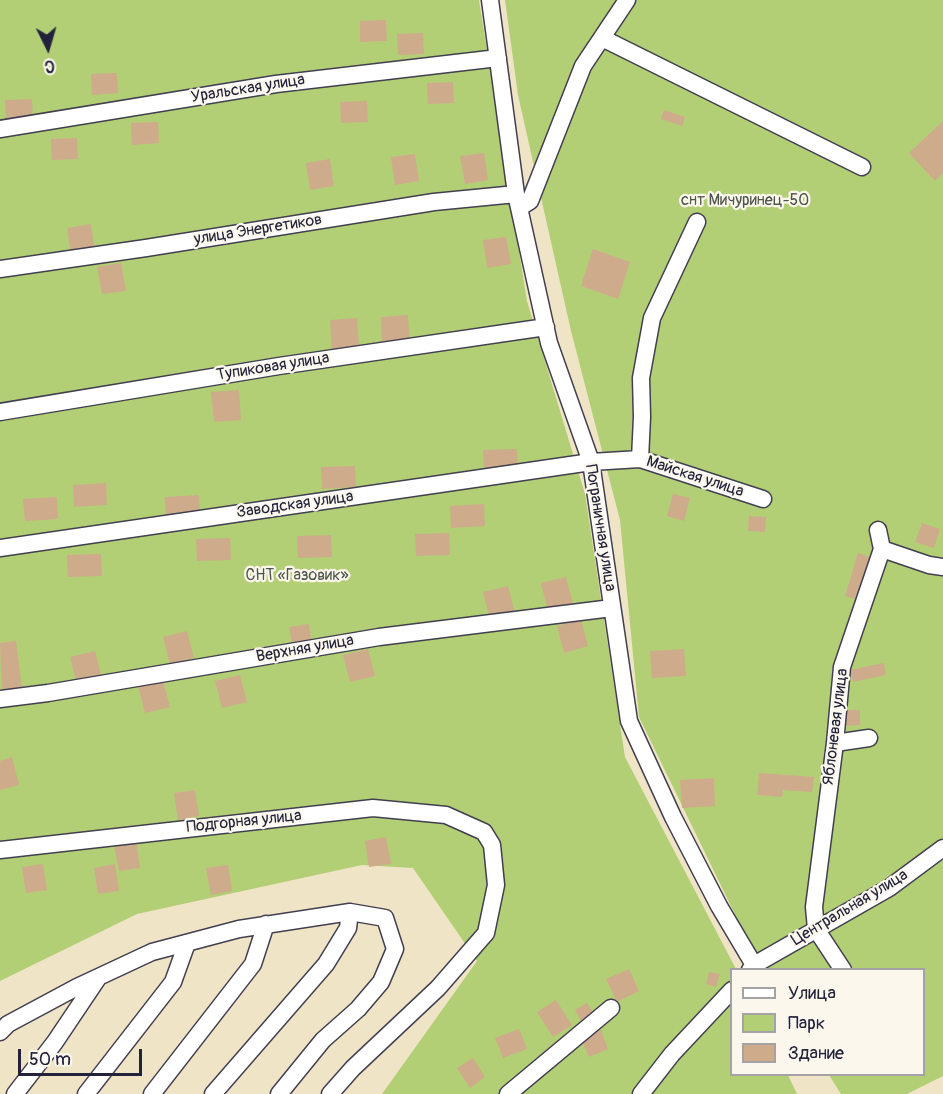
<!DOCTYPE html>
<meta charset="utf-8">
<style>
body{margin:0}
#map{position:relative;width:943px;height:1094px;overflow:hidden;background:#f0e4c7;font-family:Pangolin,sans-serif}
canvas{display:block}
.legend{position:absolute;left:730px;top:968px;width:195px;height:108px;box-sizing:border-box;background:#fbf7ec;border:2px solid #a4a2a5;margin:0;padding:8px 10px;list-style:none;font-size:18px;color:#22223b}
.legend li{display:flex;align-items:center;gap:12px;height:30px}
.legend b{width:30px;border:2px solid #a4a2a5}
.north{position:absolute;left:18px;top:18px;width:60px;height:60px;-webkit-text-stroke:4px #fbf7ec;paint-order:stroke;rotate:175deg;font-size:16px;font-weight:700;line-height:24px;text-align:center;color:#22223b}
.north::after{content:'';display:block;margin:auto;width:21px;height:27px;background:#22223b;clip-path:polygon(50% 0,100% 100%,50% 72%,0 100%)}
.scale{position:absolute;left:18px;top:1049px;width:124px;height:27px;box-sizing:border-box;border:3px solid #22223b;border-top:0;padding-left:8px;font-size:18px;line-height:21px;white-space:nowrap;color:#22223b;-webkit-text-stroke:4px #fbf7ec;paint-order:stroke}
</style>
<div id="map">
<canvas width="943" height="1094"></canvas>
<ul class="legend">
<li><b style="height:8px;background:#fff"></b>Улица</li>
<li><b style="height:16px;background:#b3cf75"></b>Парк</li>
<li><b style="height:16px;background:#ceab8b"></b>Здание</li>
</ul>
<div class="north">С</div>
<div class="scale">50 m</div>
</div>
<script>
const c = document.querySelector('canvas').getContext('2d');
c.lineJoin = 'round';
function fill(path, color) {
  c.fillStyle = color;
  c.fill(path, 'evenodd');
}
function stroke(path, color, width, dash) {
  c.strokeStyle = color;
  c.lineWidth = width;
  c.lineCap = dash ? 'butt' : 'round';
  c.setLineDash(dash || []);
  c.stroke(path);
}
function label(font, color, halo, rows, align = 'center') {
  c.font = font + ' Pangolin,sans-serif';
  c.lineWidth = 4.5;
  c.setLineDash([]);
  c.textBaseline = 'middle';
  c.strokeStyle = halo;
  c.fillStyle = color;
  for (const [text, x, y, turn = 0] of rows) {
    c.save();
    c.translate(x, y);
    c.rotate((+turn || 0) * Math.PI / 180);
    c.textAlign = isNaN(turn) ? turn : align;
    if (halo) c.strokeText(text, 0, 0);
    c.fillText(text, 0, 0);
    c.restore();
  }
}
const green = new Path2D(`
 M 0,0 L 479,0 L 527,301 L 585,494 L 625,757 L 736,969 L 732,970 L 732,1074 L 788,1075 L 797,1094 L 382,1094 L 477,961 L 413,868 L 362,865 L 137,914 L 0,981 Z
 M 505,0 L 943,0 L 943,1076 L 907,1094 L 841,1094 L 829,1075 L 924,1074 L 924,970 L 766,969 L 744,933 L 639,717 L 620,520 L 571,331 L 518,95 Z`);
const building = new Path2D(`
 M 386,20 L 387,41 L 360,42 L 360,21 Z
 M 423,33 L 424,54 L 398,55 L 397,34 Z
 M 117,73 L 118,93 L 92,95 L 91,74 Z
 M 453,82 L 454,103 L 428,104 L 427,83 Z
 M 32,99 L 33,120 L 6,121 L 5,100 Z
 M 367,101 L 368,122 L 341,123 L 340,102 Z
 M 664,110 L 685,117 L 682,126 L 661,119 Z
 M 943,121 L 943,173 L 935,181 L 909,153 Z
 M 158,122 L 159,143 L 132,145 L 131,123 Z
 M 77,138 L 78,159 L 52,160 L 51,139 Z
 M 484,153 L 488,180 L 465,184 L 460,156 Z
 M 415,154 L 419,181 L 395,185 L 391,157 Z
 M 330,159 L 334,186 L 310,190 L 306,163 Z
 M 91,224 L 95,252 L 71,256 L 67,228 Z
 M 506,237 L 511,264 L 487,268 L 483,240 Z
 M 593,249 L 630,262 L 618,299 L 581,286 Z
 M 121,263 L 126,291 L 102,294 L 97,267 Z
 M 408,315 L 410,345 L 382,347 L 381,317 Z
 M 357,318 L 359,348 L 332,350 L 330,320 Z
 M 239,390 L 241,420 L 214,422 L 211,392 Z
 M 517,449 L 518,470 L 484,472 L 483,450 Z
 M 355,466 L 356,487 L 322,489 L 321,467 Z
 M 106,483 L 107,505 L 74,507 L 73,485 Z
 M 673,494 L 690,498 L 684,521 L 667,516 Z
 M 199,495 L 200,517 L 166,519 L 165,497 Z
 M 57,497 L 58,519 L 25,521 L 23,499 Z
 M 484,504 L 485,526 L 451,528 L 450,506 Z
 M 749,516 L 766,517 L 765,532 L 748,531 Z
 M 922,523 L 940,529 L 934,548 L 915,542 Z
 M 449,533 L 450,555 L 416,556 L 415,534 Z
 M 331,535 L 332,557 L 298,558 L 297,536 Z
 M 230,538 L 231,560 L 197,561 L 196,539 Z
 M 858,553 L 870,557 L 858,600 L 845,596 Z
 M 101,554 L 102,576 L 68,577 L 67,555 Z
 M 566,577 L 573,604 L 548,611 L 541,583 Z
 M 508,586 L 515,613 L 490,619 L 483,592 Z
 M 581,619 L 588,646 L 564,653 L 557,626 Z
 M 309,624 L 311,641 L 292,644 L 289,627 Z
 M 187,631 L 194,658 L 170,664 L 163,637 Z
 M 16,641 L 22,688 L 2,690 L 0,643 Z
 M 368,649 L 375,676 L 350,682 L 343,655 Z
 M 684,649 L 686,676 L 652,678 L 650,651 Z
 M 95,651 L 102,678 L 77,684 L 70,657 Z
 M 884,663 L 886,675 L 853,682 L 850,670 Z
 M 240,675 L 247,702 L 222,708 L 215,681 Z
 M 163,680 L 170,707 L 145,713 L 138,686 Z
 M 845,710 L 860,710 L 860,725 L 845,726 Z
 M 12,757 L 19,785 L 0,790 L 0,761 Z
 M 759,773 L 814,777 L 812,792 L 783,790 L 782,797 L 757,795 Z
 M 714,778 L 715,806 L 682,808 L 680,780 Z
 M 195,790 L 199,816 L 178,820 L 174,793 Z
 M 386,837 L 391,864 L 369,867 L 365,841 Z
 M 136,841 L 140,868 L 119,871 L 114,845 Z
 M 43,864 L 47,890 L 26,893 L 22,867 Z
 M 115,864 L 119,891 L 98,894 L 94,868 Z
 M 228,865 L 232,891 L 211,895 L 206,868 Z
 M 629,969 L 639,991 L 617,1002 L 606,979 Z
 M 709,972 L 720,974 L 716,987 L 706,984 Z
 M 556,1000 L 572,1025 L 553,1037 L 537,1012 Z
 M 587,1003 L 595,1015 L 582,1023 L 575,1010 Z
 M 519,1029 L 527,1049 L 503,1058 L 495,1038 Z
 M 601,1030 L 608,1049 L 589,1057 L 581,1038 Z
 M 473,1058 L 485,1077 L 470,1088 L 457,1068 Z`);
const minor = new Path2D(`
 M 490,0 L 516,194 L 549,343 L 591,462 L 629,721 L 673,817 L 719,906 L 754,965
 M 602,38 L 862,167
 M 0,129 L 276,84 L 498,58
 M 519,208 L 530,201 L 583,66 L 627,0
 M 0,269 L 146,248 L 434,202 L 516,194
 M 0,412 L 279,366 L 546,327
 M 640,459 L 642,417 L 641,378 L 652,318 L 697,222
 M 0,548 L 591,462 L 640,459 L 763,499
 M 882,549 L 929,565 L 943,567
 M 0,699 L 48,693 L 379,637 L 612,608
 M 835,743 L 869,738
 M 0,850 L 373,808 L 446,815 L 484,832 L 492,845 L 496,885 L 486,933 L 438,988 L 353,1068 L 330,1094
 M 750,970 L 754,965 L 889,888 L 943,848
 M 843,970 L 816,929 L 814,907 L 835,743 L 842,667 L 882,549 L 878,530
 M 0,1032 L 8,1024 L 77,987 L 152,952 L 239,929 L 350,912 L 385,918 L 395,949 L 381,982 L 358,1009 L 323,1040 L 279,1094
 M 15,1094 L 55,1042 L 98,978
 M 86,1094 L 173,982 L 187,943
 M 152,1094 L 253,964 L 266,924
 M 213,1094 L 326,964 L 348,928 L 350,912
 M 508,1094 L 611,1008
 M 641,1094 L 672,1054 L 732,990`);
const streetNames = [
 ["Уральская улица",248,89,-9],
 ["улица Энергетиков",258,230,-9],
 ["Тупиковая улица",273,367,-9],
 ["Майская улица",695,477,18],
 ["Заводская улица",295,505,-8],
 ["Пограничная улица",600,528,81],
 ["Верхняя улица",305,649,-10],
 ["Яблоневая улица",836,727,-83],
 ["Подгорная улица",244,822,-6],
 ["Центральная улица",850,908,-31]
];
const parkNames = [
 ["снт Мичуринец-50",745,201],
 ["СНТ «Газовик»",297,576]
];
fill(green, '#b3cf75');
fill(building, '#ceab8b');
stroke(minor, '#413f50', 19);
stroke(minor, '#fff', 16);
label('16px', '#22223b', '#fbf7ec', streetNames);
label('16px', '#4e564c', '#fbf7ec', parkNames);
</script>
